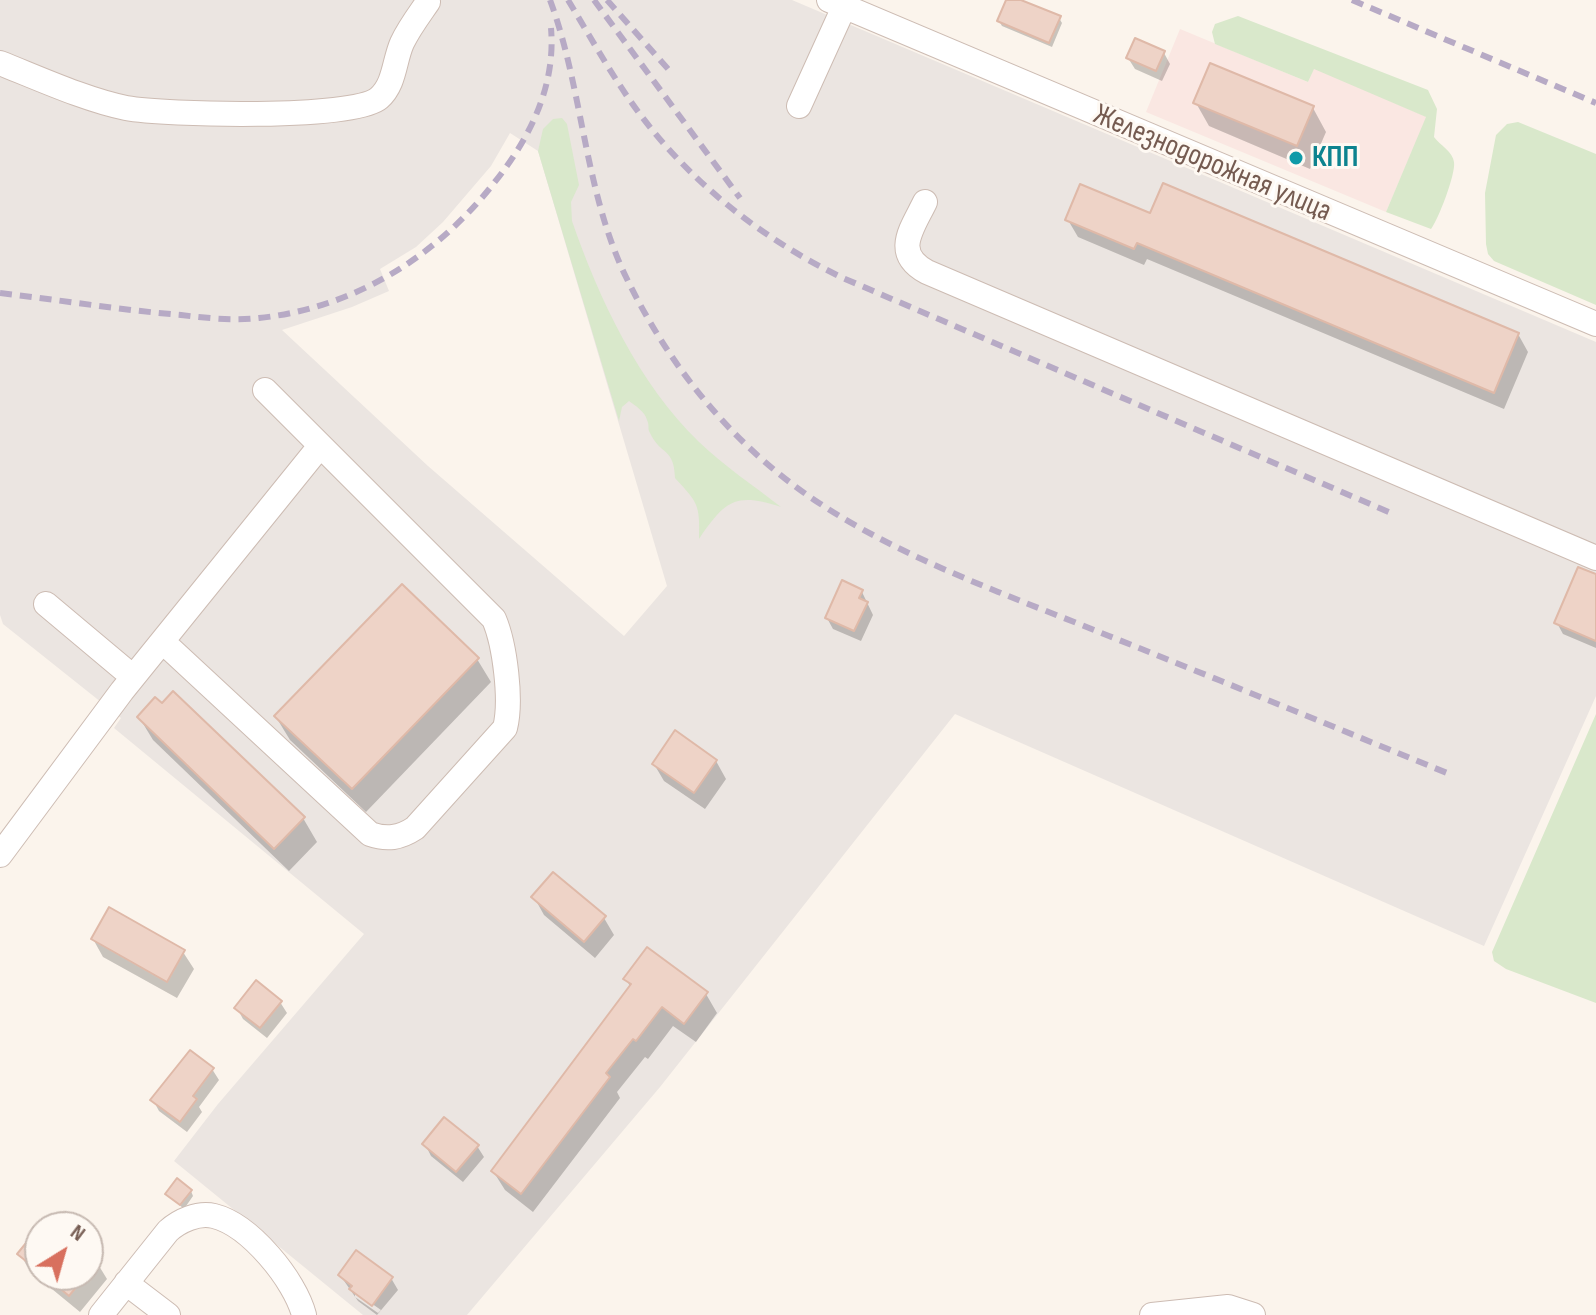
<!DOCTYPE html>
<meta charset="utf-8">
<style>
body{margin:0}
#map{position:relative;width:1596px;height:1315px;overflow:hidden;background:#fbf4ec;font-family:"Sofia Sans Condensed",sans-serif}
canvas{display:block}
.north{position:absolute;left:24px;top:1211px;width:80px;height:80px;box-sizing:border-box;background:#fef9f3;border:2px solid #c7bab2;border-radius:50%;rotate:37deg;font-size:22px;font-weight:700;line-height:32px;text-align:center;color:#755b51}
.north::after{content:'';display:block;margin:auto;width:28px;height:36px;background:#d8705e;clip-path:polygon(50% 0,100% 100%,50% 72%,0 100%)}
</style>
<div id="map">
<canvas width="1596" height="1315"></canvas>
<div class="north">N</div>
</div>
<script>
const c = document.querySelector('canvas').getContext('2d');
c.lineJoin = 'round';
function fill(path, color) {
  c.fillStyle = color;
  c.fill(path, 'evenodd');
}
function stroke(path, color, width, dash) {
  c.strokeStyle = color;
  c.lineWidth = width;
  c.lineCap = dash ? 'butt' : 'round';
  c.setLineDash(dash || []);
  c.stroke(path);
}
function label(font, color, halo, rows, align = 'center') {
  c.font = font + ' "Sofia Sans Condensed",sans-serif';
  c.lineWidth = 6;
  c.setLineDash([]);
  c.textBaseline = 'middle';
  c.strokeStyle = halo;
  c.fillStyle = color;
  for (const [text, x, y, turn = 0] of rows) {
    c.save();
    c.translate(x, y);
    c.rotate((+turn || 0) * Math.PI / 180);
    c.textAlign = isNaN(turn) ? turn : align;
    if (halo) c.strokeText(text, 0, 0);
    c.fillText(text, 0, 0);
    c.restore();
  }
}
const commercial = new Path2D(`
 M 1180,29 L 1308,82 L 1314,68 L 1427,117 L 1386,212 L 1146,112 Z`);
const industrial = new Path2D(`
 M 0,0 L 792,0 L 1596,342 L 1596,696 L 1484,946 L 955,714 L 660,1087 L 467,1315 L 363,1315 L 174,1161 L 218,1104 L 364,934 L 114,728 L 121,718 L 3,624 L 0,615 ZM 510,133 L 538,151 L 667,586 L 624,636 L 428,466 L 282,330 L 352,307 L 389,291 L 380,269 L 416,247 L 443,222 L 491,166 Z`);
const green = new Path2D(`
 M 1238,16 L 1428,90 L 1437,109 L 1434,137 C 1440,145 1453,152 1454,162 C 1456,174 1438,220 1431,229 L 1386,212 L 1426,117 L 1314,69 L 1308,82 L 1215,44 L 1212,32 L 1215,24 Z
 M 562,118 L 567,124 L 579,185 L 571,202 L 572,221 C 599,299 639,384 699,442 C 724,466 754,486 781,507 C 735,492 725,501 699,539 C 700,504 698,503 675,478 C 674,447 661,456 650,433 C 647,428 650,427 647,420 C 645,412 636,406 629,401 L 622,407 L 619,421 L 538,151 L 543,129 L 553,119 Z
 M 1518,122 L 1596,154 L 1596,305 L 1494,261 L 1488,254 L 1486,244 L 1485,193 L 1496,135 L 1507,124 Z
 M 1596,714 L 1596,1003 L 1506,969 L 1494,961 L 1492,952 Z`);
const shadow = new Path2D(`
 M 1008,0 L 1016,0 L 1059,18 L 1062,23 L 1052,47 L 1002,26 L 999,21 Z
 M 1164,53 L 1170,64 L 1162,81 L 1135,69 L 1128,58 Z
 M 1196,103 L 1313,108 L 1326,132 L 1310,169 L 1209,126 Z
 M 1151,216 L 1518,334 L 1528,352 L 1504,409 L 1147,259 L 1144,265 L 1078,237 L 1068,220 Z
 M 1596,577 L 1596,648 L 1563,634 L 1557,623 Z
 M 862,592 L 873,615 L 861,641 L 833,629 L 827,618 Z
 M 477,659 L 491,682 L 366,812 L 290,740 L 276,717 Z
 M 139,717 L 303,818 L 317,842 L 289,871 L 153,740 Z
 M 716,761 L 726,779 L 705,809 L 664,781 L 654,764 Z
 M 534,897 L 604,918 L 614,935 L 595,958 L 544,915 Z
 M 93,939 L 183,952 L 194,969 L 177,998 L 103,957 Z
 M 626,979 L 706,994 L 717,1013 L 696,1042 L 673,1026 L 648,1059 L 645,1057 L 617,1092 L 620,1098 L 533,1212 L 505,1190 L 493,1171 L 631,988 Z
 M 280,1002 L 287,1013 L 267,1038 L 243,1019 L 237,1008 Z
 M 212,1069 L 219,1080 L 199,1107 L 202,1112 L 187,1132 L 159,1111 L 153,1100 Z
 M 425,1144 L 477,1146 L 484,1157 L 463,1182 L 431,1156 Z
 M 191,1191 L 193,1196 L 184,1209 L 167,1194 Z
 M 47,1221 L 54,1227 L 41,1227 Z
 M 40,1229 L 40,1275 L 88,1275 L 88,1254 L 96,1261 L 107,1279 L 80,1312 L 30,1271 L 20,1254 Z
 M 340,1275 L 391,1278 L 398,1290 L 377,1315 L 358,1301 ZM 355,1292 L 381,1310 L 378,1313 L 355,1297 Z`);
const building = new Path2D(`
 M 1006,0 L 1021,0 L 1061,16 L 1049,43 L 997,21 Z
 M 1135,38 L 1165,51 L 1156,71 L 1126,58 Z
 M 1210,63 L 1314,106 L 1297,146 L 1193,103 Z
 M 1163,183 L 1519,333 L 1494,393 L 1137,243 L 1134,249 L 1065,220 L 1080,184 L 1150,213 Z
 M 1578,567 L 1596,574 L 1596,641 L 1554,623 Z
 M 842,580 L 863,590 L 859,598 L 868,602 L 854,631 L 825,618 Z
 M 402,584 L 479,658 L 352,789 L 274,716 Z
 M 173,691 L 305,817 L 274,849 L 137,717 L 155,697 L 162,703 Z
 M 675,730 L 717,760 L 694,793 L 652,764 Z
 M 553,872 L 606,916 L 584,942 L 531,897 Z
 M 109,907 L 185,950 L 167,982 L 91,939 Z
 M 647,947 L 708,992 L 684,1024 L 662,1007 L 636,1041 L 633,1039 L 606,1073 L 610,1077 L 521,1194 L 491,1171 L 631,984 L 623,979 Z
 M 256,980 L 282,1001 L 260,1028 L 234,1008 Z
 M 190,1050 L 214,1068 L 193,1096 L 197,1099 L 180,1122 L 150,1100 Z
 M 444,1117 L 479,1145 L 456,1172 L 422,1144 Z
 M 177,1178 L 192,1190 L 180,1205 L 165,1194 Z
 M 40,1226 L 40,1272 L 17,1254 Z
 M 356,1250 L 393,1277 L 372,1306 L 349,1289 L 352,1286 L 338,1275 Z
 M 44,1275 L 86,1275 L 69,1296 Z`);
const minor = new Path2D(`
 M 829,0 L 1596,324
 M 0,63 C 38,78 86,100 126,108 C 164,115 354,120 379,98 C 395,84 394,61 402,43 C 409,28 419,15 428,2
 M 799,106 L 844,7
 M 925,202 C 912,229 892,253 927,272 L 1596,558
 M 46,604 L 133,677
 M 163,642 L 370,834 C 387,840 400,838 415,828 L 505,728 C 512,701 505,645 494,619 L 265,390
 M 0,855 L 122,691 L 320,446
 M 126,1283 L 168,1315
 M 101,1315 L 168,1231 C 179,1221 198,1212 214,1216 C 250,1225 295,1280 304,1315
 M 1152,1315 L 1228,1307 L 1253,1315`);
const rail = new Path2D(`
 M 550,0 C 583,89 584,190 626,277 C 670,368 734,447 819,503 C 907,561 1011,596 1109,636 C 1222,681 1334,727 1447,773
 M 568,0 C 588,33 607,67 629,99 C 683,177 758,237 843,278 L 1391,513
 M 594,0 L 740,198
 M 607,0 L 669,70
 M 1352,0 L 1596,103
 M 0,293 C 60,300 120,310 181,315 C 206,318 233,321 259,318 C 354,308 436,257 494,183 C 530,138 556,86 551,28`);
const markers = [
 [1296,158,8,"#0f9aa8"]
];
const cultureNames = [
 ["КПП",1312,158]
];
const streetNames = [
 ["Железнодорожная улица",1212,164,23]
];
fill(commercial, '#fae7e2');
fill(industrial, '#ebe5e1');
fill(green, '#d9e8cb');
fill(shadow, '#0003');
fill(building, '#eed3c7');
stroke(building, '#dfb9a8', 2);
stroke(minor, '#cdbcb3', 26);
stroke(minor, '#fff', 24);
stroke(rail, '#b7aac5', 6, [12, 8]);
for (const [x, y, r, color] of markers) {
  const dot = new Path2D();
  dot.arc(x, y, r, 0, 2 * Math.PI);
  c.fillStyle = color;
  c.fill(dot);
  stroke(dot, '#fef9f3', 3);
}
label('bold 30px', '#0d838f', '#fef9f3', cultureNames, 'left');
label('30px', '#755b51', '#fef9f3', streetNames);
</script>
